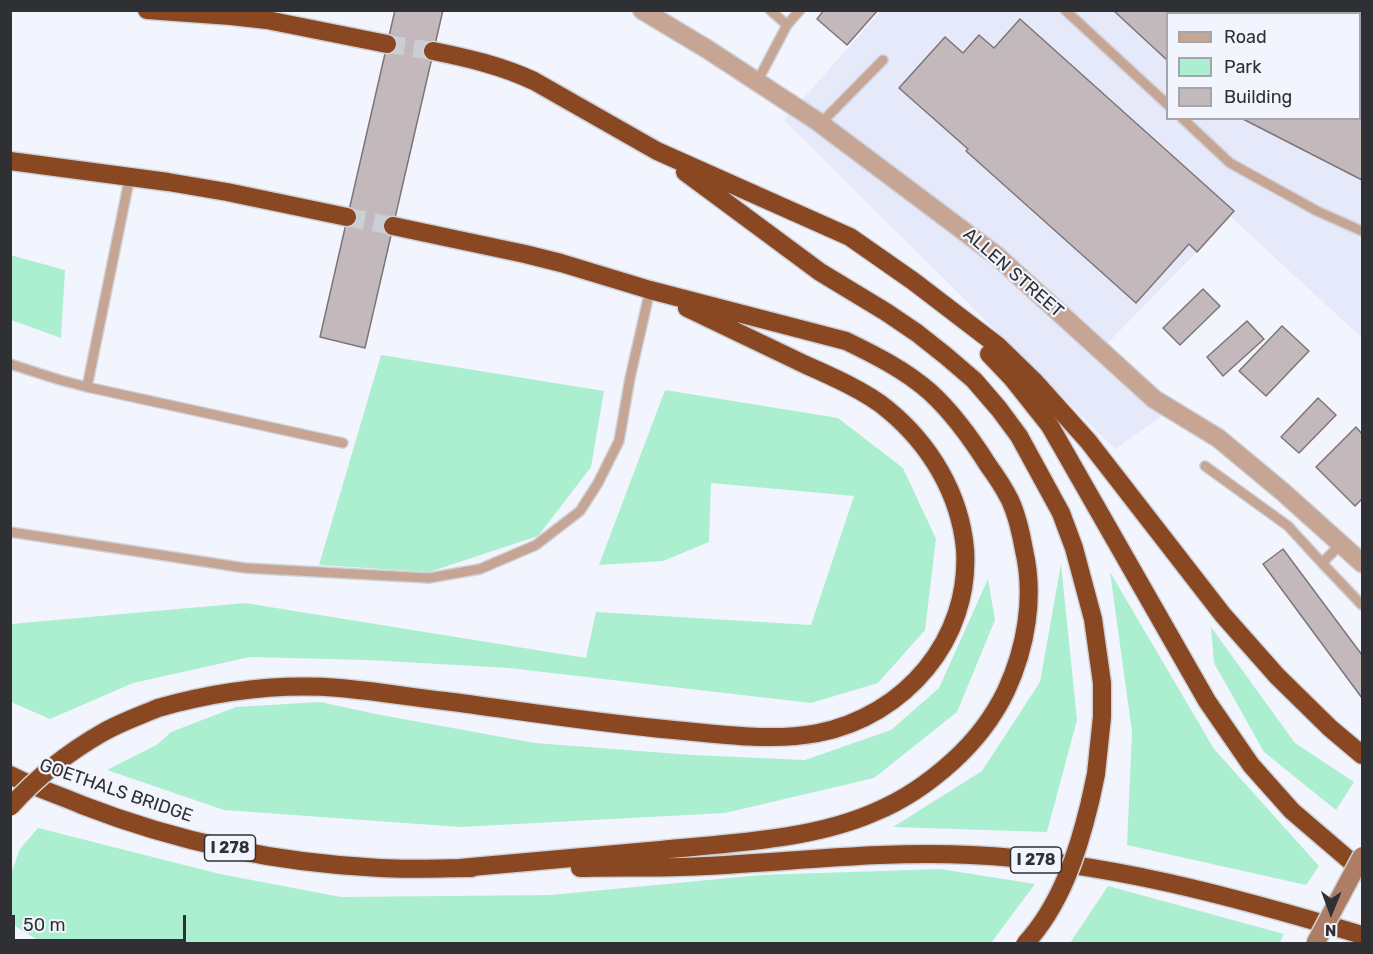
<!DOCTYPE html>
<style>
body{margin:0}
#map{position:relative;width:1373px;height:954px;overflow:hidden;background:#f2f5fd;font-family:Rubik,sans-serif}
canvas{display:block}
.frame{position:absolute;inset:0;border:12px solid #2f3033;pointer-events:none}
.legend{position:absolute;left:1166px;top:12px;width:195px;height:108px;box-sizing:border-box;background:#f2f5fd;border:2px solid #a4a6ac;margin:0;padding:8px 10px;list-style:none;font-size:18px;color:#2f3033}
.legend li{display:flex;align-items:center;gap:12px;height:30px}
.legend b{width:30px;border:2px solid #a4a6ac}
.north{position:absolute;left:1301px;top:882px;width:60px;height:60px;-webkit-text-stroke:4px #f2f5fd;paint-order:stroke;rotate:181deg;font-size:16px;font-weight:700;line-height:24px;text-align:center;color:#2f3033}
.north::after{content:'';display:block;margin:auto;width:21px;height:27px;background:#2f3033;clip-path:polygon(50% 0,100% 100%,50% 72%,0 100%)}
.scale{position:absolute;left:12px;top:915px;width:174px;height:27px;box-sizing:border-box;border:3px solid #2f3033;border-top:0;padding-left:8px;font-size:18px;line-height:21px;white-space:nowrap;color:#2f3033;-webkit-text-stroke:4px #f2f5fd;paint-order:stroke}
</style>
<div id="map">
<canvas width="1373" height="954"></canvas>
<div class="frame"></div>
<ul class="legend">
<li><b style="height:8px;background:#c6a594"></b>Road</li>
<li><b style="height:16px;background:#aceed0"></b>Park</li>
<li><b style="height:16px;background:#c3b9bc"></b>Building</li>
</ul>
<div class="north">N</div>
<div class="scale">50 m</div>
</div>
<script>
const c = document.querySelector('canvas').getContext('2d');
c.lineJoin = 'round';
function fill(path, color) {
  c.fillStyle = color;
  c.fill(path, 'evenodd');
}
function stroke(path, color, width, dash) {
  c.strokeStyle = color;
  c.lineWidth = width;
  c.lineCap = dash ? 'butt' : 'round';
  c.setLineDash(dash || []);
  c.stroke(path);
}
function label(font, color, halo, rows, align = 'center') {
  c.font = font + ' Rubik,sans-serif';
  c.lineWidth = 4.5;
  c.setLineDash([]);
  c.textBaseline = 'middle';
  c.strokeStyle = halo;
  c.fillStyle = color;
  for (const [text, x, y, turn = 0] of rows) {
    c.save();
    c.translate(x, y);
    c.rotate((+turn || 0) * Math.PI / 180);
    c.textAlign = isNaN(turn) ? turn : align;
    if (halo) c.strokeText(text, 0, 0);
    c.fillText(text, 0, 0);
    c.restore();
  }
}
const built = new Path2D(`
 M 881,11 L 1362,11 L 1362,338 L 1231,217 L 1100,351 L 1166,413 L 1115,449 L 784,120 ZM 1168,14 L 1360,14 L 1360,118 L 1168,118 Z`);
const green = new Path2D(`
 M 10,255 L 65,270 L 61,338 L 11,320 Z
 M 381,355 L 604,391 L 591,467 L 538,536 L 429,572 L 319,565 Z
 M 665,390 L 838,418 L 903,468 L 936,539 L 925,630 L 878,683 L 811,703 L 509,668 L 367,660 L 250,657 L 133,683 L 50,719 L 11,702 L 11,624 L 245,603 L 586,658 L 596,612 L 811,625 L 854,496 L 711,483 L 709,542 L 663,561 L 599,565 Z
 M 1061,564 L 1077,720 L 1047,832 L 893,827 L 982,771 L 1040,682 Z
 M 1110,572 L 1214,749 L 1319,866 L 1306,885 L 1127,845 L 1132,732 Z
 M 988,579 L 995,620 L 957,712 L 874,778 L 725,813 L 460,827 L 224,810 L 107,770 L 158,744 L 171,732 L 236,707 L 320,702 L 381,715 L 535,743 L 692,755 L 805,760 L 891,730 L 939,688 Z
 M 1211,627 L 1295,743 L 1354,782 L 1336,810 L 1264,752 L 1214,663 Z
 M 38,828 L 220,874 L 341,897 L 551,895 L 761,875 L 940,869 L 1035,884 L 991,943 L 43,943 L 10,923 L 11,874 L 20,849 Z
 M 1108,886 L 1284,934 L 1279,944 L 1070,943 Z`);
const building = new Path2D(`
 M 395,10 L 443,10 L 365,348 L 320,337 Z
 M 824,10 L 878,10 L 847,45 L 817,19 Z
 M 1352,10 L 1355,14 L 1168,14 L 1168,61 L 1114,11 Z
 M 1360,18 L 1362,20 L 1362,180 L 1241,118 L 1360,118 Z
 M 1020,19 L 1234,211 L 1197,252 L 1189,244 L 1136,303 L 966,151 L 968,149 L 899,88 L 945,37 L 963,53 L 979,35 L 994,48 Z
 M 1203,289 L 1220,306 L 1180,345 L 1163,328 Z
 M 1247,321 L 1264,339 L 1223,376 L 1207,357 Z
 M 1282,326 L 1309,351 L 1266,396 L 1239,371 Z
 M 1318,398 L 1336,415 L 1299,453 L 1281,437 Z
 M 1356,427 L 1362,434 L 1362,499 L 1355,506 L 1316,467 Z
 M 1283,549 L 1362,655 L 1362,698 L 1263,564 Z`);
const highwayTunnel = new Path2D(`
 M 387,44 L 433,51
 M 347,217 L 393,226`);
const lane = new Path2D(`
 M 770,10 L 787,25
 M 1065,10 L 1168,105
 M 757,82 L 787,25 L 800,10
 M 1182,118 L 1230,163 L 1317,211 L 1362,231
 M 820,124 L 883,60
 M 10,364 L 60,380 L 87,387 L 343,443
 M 87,387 L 130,176
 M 1205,466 L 1288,526 L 1322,563
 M 10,532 L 245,568 L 429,578 L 480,569 L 536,545 L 580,511 L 598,483 L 619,441 L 630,378 L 650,290
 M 1341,544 L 1322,563 L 1362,605`);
const street = new Path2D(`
 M 642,10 L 707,49 L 817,121 L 997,256 L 1154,399 L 1218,438 L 1283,492 L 1362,563`);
const highway = new Path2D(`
 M 147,10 L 231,16 L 267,20 L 387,44
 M 433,51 C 468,58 502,66 534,81 L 657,151 L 850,237 L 913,281 L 998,346 L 1035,382 L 1088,441 L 1223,615 L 1277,676 L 1330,728 L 1362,755
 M 10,161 L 168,182 L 227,192 L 347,217
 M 685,172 L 820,272 L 886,312 L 917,333 L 946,356 L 974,380 L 999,409 L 1019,436 L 1061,513 L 1074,548 L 1093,619 L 1102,683 L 1102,717 L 1096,774 L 1090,802
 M 393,226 L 525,254 L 561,263 L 650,290 L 846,341 C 875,355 905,370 930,392 C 953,413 971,438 988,465 C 996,476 1004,488 1010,500 C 1017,515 1021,533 1024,550 C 1035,597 1026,648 1006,691 C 993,718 975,741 953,761 C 930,782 904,800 875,812 C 812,840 730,843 661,850 C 594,856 527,862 460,868
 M 989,354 L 1011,377 L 1050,426 L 1207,701 L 1251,765 L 1292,811 L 1362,871
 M 158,708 C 218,691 278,683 340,688 C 375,691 410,697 445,701 C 521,711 597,723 674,730 C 721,734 771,742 818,733 C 905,716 971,639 965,549 C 960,494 930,444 887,409 C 867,392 831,376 806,365 C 767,346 727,327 687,308
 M 10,775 C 33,787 59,795 82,805 C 177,842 279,863 380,868 C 411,870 441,868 472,868
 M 580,868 C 614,867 647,868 680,867 C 778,864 874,850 971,855 C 1105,861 1235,897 1362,935`);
const secondaryBridge = new Path2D(`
 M 1315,944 L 1362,856`);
const highwayBridge = new Path2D(`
 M 10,807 C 37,777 67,753 102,733 C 119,723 139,716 158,708
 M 1025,944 C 1061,905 1078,852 1090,802`);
const shields = [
 [230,848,51],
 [1036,860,51]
];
const shieldNames = [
 ["I 278",230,848],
 ["I 278",1036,860]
];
const streetNames = [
 ["ALLEN STREET",1013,273,41],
 ["GOETHALS BRIDGE",116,791,19]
];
fill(built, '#e5e9f9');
fill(green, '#aceed0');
fill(building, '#c3b9bc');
stroke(building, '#7e7578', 1.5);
stroke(highwayTunnel, '#cbced5', 18, [18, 9]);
stroke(lane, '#cfd2d9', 12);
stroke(street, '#cfd2d9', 21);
stroke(highway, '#cfd2d9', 21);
stroke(lane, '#c6a594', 9);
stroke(street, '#c6a594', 18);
stroke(highway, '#894722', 18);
stroke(secondaryBridge, '#cfd2d9', 21, []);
stroke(highwayBridge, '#cfd2d9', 21, []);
stroke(secondaryBridge, '#ad7d65', 18);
stroke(highwayBridge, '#894722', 18);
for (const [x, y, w] of shields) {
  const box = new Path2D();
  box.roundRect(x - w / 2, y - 13, w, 26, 4.5);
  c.fillStyle = '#f2f5fd';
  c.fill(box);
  stroke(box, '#2f3033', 1.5);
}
label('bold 16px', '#2f3033', null, shieldNames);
label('18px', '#2f3033', '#f2f5fd', streetNames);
</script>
